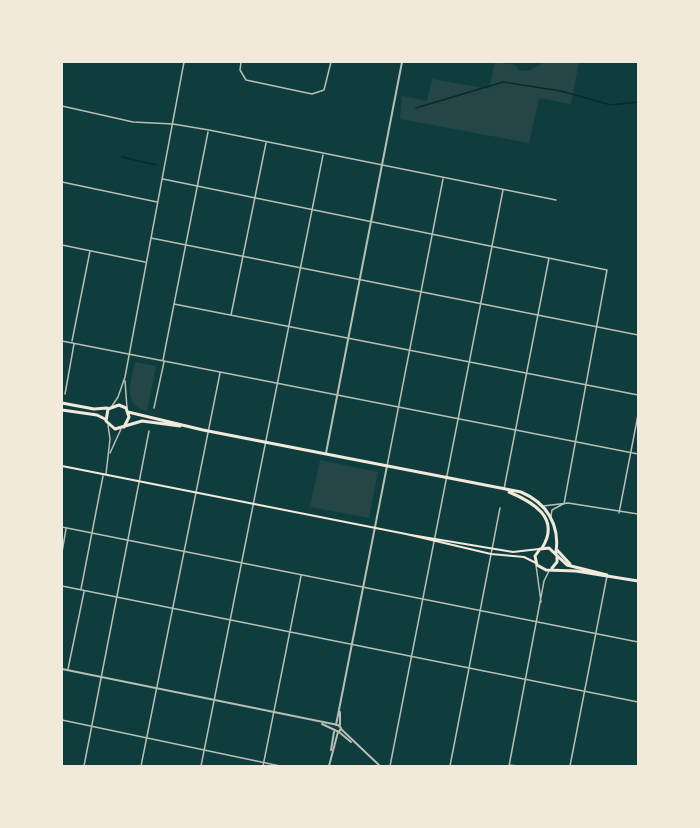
<!DOCTYPE html>
<style>
body{margin:0}
#map{position:relative;width:700px;height:828px;overflow:hidden;background:#0f3d3e;font-family:"DM Sans",sans-serif}
canvas{display:block}
.frame{position:absolute;inset:0;border:63px solid #f1e9da;pointer-events:none}
</style>
<div id="map">
<canvas width="700" height="828"></canvas>
<div class="frame"></div>
</div>
<script>
const c = document.querySelector('canvas').getContext('2d');
c.lineJoin = 'round';
function fill(path, color) {
  c.fillStyle = color;
  c.fill(path, 'evenodd');
}
function stroke(path, color, width, dash) {
  c.strokeStyle = color;
  c.lineWidth = width;
  c.lineCap = dash ? 'butt' : 'round';
  c.setLineDash(dash || []);
  c.stroke(path);
}
const green = new Path2D(`
 M 495,62 L 515,65 L 519,70 L 527,71 L 545,62 L 579,62 L 571,104 L 539,98 L 529,143 L 400,119 L 402,96 L 427,101 L 432,79 L 489,89 Z
 M 135,362 L 156,366 L 147,411 C 122,406 131,381 135,362 Z
 M 320,460 L 378,472 L 369,518 L 310,507 Z`);
const stream = new Path2D(`
 M 416,108 L 503,82 L 561,91 L 611,105 L 638,102
 M 122,157 L 156,165`);
const minor = new Path2D(`
 M 241,62 L 240,70 L 246,80 L 312,94 L 324,90 L 331,62
 M 62,106 L 133,122 L 173,124 L 209,130 L 556,200
 M 163,179 L 607,270 L 564,504
 M 62,182 L 157,202
 M 151,238 L 638,335
 M 62,245 L 145,262
 M 174,304 L 638,395
 M 231,315 L 266,143
 M 62,341 L 638,454
 M 72,341 L 90,251
 M 163,360 L 208,132
 M 125,381 L 127,408
 M 65,394 L 74,344
 M 112,406 L 118,397 L 125,377 L 184,62
 M 154,408 L 164,362
 M 110,453 L 121,429
 M 387,466 L 443,179
 M 106,474 L 110,439 L 108,425
 M 504,489 L 549,258
 M 543,506 L 568,503 L 638,514
 M 619,513 L 638,415
 M 551,516 L 552,510 L 563,504
 M 62,527 L 638,642
 M 62,552 L 66,529
 M 536,565 L 541,602
 M 62,586 L 638,702
 M 81,589 L 103,476
 M 68,669 L 84,592
 M 62,720 L 280,766
 M 509,765 L 517,766
 M 84,766 L 149,431
 M 141,766 L 220,373
 M 201,766 L 323,155
 M 263,766 L 301,576
 M 390,766 L 503,190
 M 450,766 L 500,508
 M 509,766 L 544,581 L 549,571
 M 570,766 L 607,576`);
const tertiary = new Path2D(`
 M 326,453 L 402,62
 M 62,669 L 338,725 L 341,728 L 339,732
 M 322,724 L 339,732 L 351,742
 M 336,725 L 387,466
 M 340,725 L 340,712
 M 341,729 L 380,766
 M 331,750 L 334,732
 M 329,766 L 338,732`);
const secondary = new Path2D(`
 M 62,466 L 406,534 L 491,554 L 524,557 L 536,563
 M 411,535 L 513,552 L 539,549`);
const primary = new Path2D(`
 M 62,403 L 94,409 L 107,408
 M 62,410 L 97,415 L 105,419
 M 128,412 L 203,430 L 521,492 C 547,503 560,525 556,553
 M 124,427 L 129,417 L 126,408 L 119,405 L 108,409 L 106,421 L 115,429 L 142,421 L 180,426
 M 509,492 C 533,502 561,518 542,548
 M 557,550 L 570,564
 M 552,568 L 557,562 L 557,556
 M 607,575 L 567,565 L 549,548 L 540,549 L 535,556 L 537,565 L 546,570 L 576,571 L 638,581`);
fill(green, '#244646');
stroke(stream, '#0a2a2b', 1.5);
stroke(minor, '#b8beb3', 1.5);
stroke(tertiary, '#b8beb3', 2);
stroke(secondary, '#f1e9da', 2);
stroke(primary, '#f1e9da', 3);
</script>
